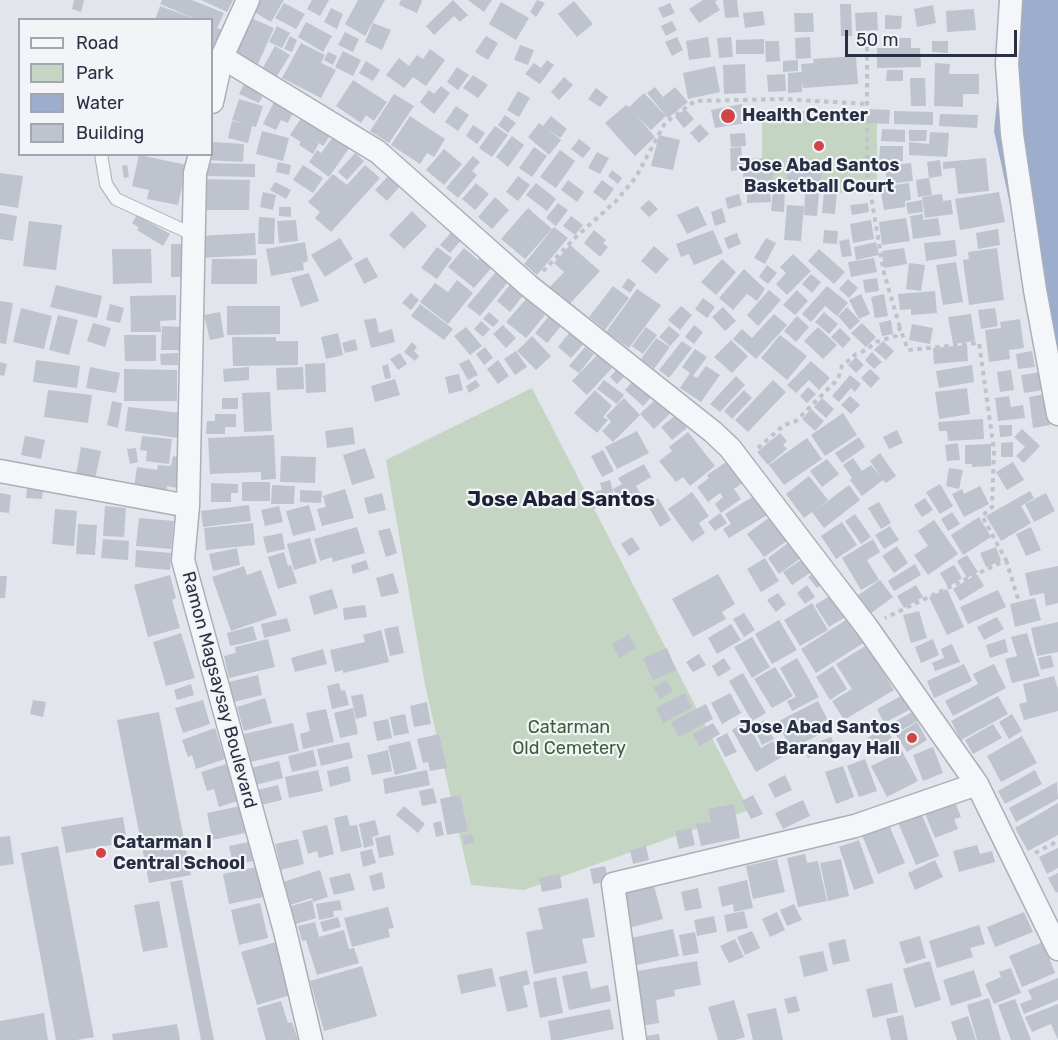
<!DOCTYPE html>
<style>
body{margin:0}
#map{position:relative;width:1058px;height:1040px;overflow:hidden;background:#e2e5eb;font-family:Rubik,sans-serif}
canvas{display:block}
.legend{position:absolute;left:18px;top:18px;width:195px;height:138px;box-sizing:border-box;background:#f2f4f8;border:2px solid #a2a6b0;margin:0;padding:8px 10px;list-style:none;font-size:18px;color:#2a3044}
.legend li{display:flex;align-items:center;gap:12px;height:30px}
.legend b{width:30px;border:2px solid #a2a6b0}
.scale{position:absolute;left:845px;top:30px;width:172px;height:27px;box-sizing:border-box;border:3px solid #2a3044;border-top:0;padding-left:8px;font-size:18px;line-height:21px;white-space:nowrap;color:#2a3044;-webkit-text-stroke:4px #f2f4f8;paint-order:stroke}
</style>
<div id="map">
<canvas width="1058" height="1040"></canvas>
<ul class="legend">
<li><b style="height:8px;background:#f5f6f9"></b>Road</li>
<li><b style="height:16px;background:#c5d5c3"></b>Park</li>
<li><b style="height:16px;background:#9dadcc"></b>Water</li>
<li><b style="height:16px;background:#bfc3ce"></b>Building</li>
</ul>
<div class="scale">50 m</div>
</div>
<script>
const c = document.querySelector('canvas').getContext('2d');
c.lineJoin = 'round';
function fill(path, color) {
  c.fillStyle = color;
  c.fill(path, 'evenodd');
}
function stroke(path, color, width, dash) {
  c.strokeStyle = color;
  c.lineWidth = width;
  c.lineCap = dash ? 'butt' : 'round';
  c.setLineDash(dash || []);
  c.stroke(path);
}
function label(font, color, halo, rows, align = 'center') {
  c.font = font + ' Rubik,sans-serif';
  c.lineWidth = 4.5;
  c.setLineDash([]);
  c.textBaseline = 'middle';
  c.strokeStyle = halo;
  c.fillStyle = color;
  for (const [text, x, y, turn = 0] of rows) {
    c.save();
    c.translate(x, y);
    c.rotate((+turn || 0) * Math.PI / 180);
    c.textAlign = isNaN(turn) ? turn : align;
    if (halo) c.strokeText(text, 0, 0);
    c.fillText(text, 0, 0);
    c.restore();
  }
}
const green = new Path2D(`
 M 762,111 L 877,111 L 877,193 L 762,192 Z
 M 532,388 L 749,810 L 524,890 L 471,885 L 425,685 L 386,460 Z`);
const water = new Path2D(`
 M 1007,0 L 1058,0 L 1058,424 L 994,131 Z`);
const building = new Path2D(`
 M 74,0 L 84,0 L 81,12 L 72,9 Z
 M 162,0 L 192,0 L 224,13 L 217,28 L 225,31 L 212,64 L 212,20 L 198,20 L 160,4 Z
 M 201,0 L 233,0 L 227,12 Z
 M 261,0 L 284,0 L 271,22 L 254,12 Z
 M 312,0 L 329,0 L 320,16 L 307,9 Z
 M 358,0 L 385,0 L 365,36 L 345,24 Z
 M 401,0 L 421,0 L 422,1 L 417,13 L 399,5 Z
 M 453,0 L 468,15 L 460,22 L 454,16 L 434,35 L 426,26 Z
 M 468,0 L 492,0 L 484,12 Z
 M 537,0 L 545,3 L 536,17 L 530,12 Z
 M 703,0 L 717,0 L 715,2 L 720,10 L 699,23 L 689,9 Z
 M 723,0 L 737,0 L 739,17 L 725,18 Z
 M 574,1 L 593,24 L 577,37 L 558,14 Z
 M 501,2 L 529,18 L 516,40 L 489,24 Z
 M 284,3 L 305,14 L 296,29 L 275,18 Z
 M 670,3 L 675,13 L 663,18 L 658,8 Z
 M 840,4 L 851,4 L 852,36 L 841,36 Z
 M 933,5 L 936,23 L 917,27 L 914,9 Z
 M 160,6 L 195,19 L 195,20 L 155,20 Z
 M 331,8 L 343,14 L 337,29 L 324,22 Z
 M 974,9 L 976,30 L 947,32 L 946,11 Z
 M 763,11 L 765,25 L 745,28 L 743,13 Z
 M 877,12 L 878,30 L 856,31 L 855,13 Z
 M 794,13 L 813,13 L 814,32 L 795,32 Z
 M 885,15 L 902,16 L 901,29 L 885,29 Z
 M 251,18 L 274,28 L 258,64 L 235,55 Z
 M 672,21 L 677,30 L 666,36 L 661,26 Z
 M 306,22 L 332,36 L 323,52 L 298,37 Z
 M 373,23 L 391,30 L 382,50 L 365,42 Z
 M 277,26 L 290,33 L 282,48 L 269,42 Z
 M 345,32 L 359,39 L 353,52 L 338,45 Z
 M 290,36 L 297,40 L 292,52 L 284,49 Z
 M 486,36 L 498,43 L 488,60 L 475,52 Z
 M 677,37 L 683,50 L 672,56 L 665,42 Z
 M 708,37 L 711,57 L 689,60 L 686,41 Z
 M 731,37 L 733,57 L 719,58 L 717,38 Z
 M 810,37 L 811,58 L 796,59 L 795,38 Z
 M 895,38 L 911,38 L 911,48 L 920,48 L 921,67 L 877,68 L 877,48 L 896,48 Z
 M 764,39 L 764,54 L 736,54 L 736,40 Z
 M 765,41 L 779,41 L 780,61 L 766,62 Z
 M 932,41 L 948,41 L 948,53 L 932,52 Z
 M 301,43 L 325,55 L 321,63 L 336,70 L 321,98 L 282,78 Z
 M 520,45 L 534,50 L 528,65 L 514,60 Z
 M 275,46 L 290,55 L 275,79 L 261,71 Z
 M 430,49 L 445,60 L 426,86 L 413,77 L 404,88 L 386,75 L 399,58 L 409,66 L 417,55 L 423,59 Z
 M 343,51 L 361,60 L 353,76 L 335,67 Z
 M 328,52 L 337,56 L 333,65 L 324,60 Z
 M 856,56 L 858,84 L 803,88 L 802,81 L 802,92 L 788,93 L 788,73 L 802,72 L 801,64 L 814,63 L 813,59 Z
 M 547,60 L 554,65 L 540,84 L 525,74 L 534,63 L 541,68 Z
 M 798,60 L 798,71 L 783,72 L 783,61 Z
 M 366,61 L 380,70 L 373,81 L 359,73 Z
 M 935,63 L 950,64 L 949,74 L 979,74 L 979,94 L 963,94 L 963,107 L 934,106 Z
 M 745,64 L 746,93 L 724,94 L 723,65 Z
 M 715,66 L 720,92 L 688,99 L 683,73 Z
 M 457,67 L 469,75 L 458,90 L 447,82 Z
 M 887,70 L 903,70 L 903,81 L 886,81 Z
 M 785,74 L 786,91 L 768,92 L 767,75 Z
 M 473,75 L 488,85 L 478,98 L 463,88 Z
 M 564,77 L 573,85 L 559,100 L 551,92 Z
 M 910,78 L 925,78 L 926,106 L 911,106 Z
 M 353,80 L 387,102 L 374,121 L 366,115 L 361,123 L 336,106 Z
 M 245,82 L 265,91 L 259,103 L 239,94 Z
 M 441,86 L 450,93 L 434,114 L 420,102 L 429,90 L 434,94 Z
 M 655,87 L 663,97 L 675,87 L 688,102 L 668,118 L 647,93 Z
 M 596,88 L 608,97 L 600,107 L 588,99 Z
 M 518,91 L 530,98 L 519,117 L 507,110 Z
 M 644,93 L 666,116 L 651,130 L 636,115 L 655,137 L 635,156 L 605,123 L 626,105 L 629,107 Z
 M 394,94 L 414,106 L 389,143 L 370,131 Z
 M 276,98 L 295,108 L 288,123 L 281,120 L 276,130 L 263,124 Z
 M 239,99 L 263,106 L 256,127 L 252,126 L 248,143 L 228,138 L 232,121 L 244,124 L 232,120 Z
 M 742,104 L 745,123 L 715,128 L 711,110 Z
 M 456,106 L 469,115 L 458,131 L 445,122 Z
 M 685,109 L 694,119 L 684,128 L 675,117 Z
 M 868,109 L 890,110 L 889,124 L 868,123 Z
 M 894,111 L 933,112 L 933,125 L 894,124 Z
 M 304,114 L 333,131 L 323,146 L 319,143 L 313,154 L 299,145 L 301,142 L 290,135 Z
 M 940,114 L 978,115 L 977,128 L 939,126 Z
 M 505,115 L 516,123 L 508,133 L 498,125 Z
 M 410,116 L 445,139 L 434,157 L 427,153 L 420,164 L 391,145 Z
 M 551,116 L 567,129 L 560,138 L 545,127 L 561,140 L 549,155 L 528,137 L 539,123 L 543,126 Z
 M 700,124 L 709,134 L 699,143 L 690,133 Z
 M 473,125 L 485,133 L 477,144 L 466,136 Z
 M 495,126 L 508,135 L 492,157 L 479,148 Z
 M 882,129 L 905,130 L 905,142 L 881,141 Z
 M 909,130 L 927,130 L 926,141 L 909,141 Z
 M 262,131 L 289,138 L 283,161 L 256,154 Z
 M 930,132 L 949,133 L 947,157 L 909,155 L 909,142 L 929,144 Z
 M 336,133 L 352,144 L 329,177 L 309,162 L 317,150 L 321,153 Z
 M 745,133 L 746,146 L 731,147 L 730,134 Z
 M 659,135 L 680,140 L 673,170 L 651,166 Z
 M 512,136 L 524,145 L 508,167 L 496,157 Z
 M 579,139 L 591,148 L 583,158 L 571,149 Z
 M 212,142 L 244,144 L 243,162 L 206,160 L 206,154 L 212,154 Z
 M 880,146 L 903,146 L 903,161 L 879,160 Z
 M 534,147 L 547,156 L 532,177 L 519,168 Z
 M 741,147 L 743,170 L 731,171 L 730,148 Z
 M 444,149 L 462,164 L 444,185 L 426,170 Z
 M 560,150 L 575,161 L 556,188 L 540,177 Z
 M 597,152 L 609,158 L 600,174 L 588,168 Z
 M 355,153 L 364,161 L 347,180 L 338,172 Z
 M 139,155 L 187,165 L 178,205 L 147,199 L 149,190 L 132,186 Z
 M 473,156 L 480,162 L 472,171 L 477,175 L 458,198 L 446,188 Z
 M 773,158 L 773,180 L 743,181 L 743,159 Z
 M 986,158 L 989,191 L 958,194 L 955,168 L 943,169 L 943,162 Z
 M 820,159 L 822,182 L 787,184 L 786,160 Z
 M 940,160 L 942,176 L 929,178 L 927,162 Z
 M 278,162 L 291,165 L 289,175 L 276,172 Z
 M 204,163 L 255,164 L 255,177 L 203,176 Z
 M 911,163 L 913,181 L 887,184 L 885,166 Z
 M 127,165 L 129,177 L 124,178 L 122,166 Z
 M 303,165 L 323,178 L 313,193 L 293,180 Z
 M 365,165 L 380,178 L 331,232 L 315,218 L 320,212 L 308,202 L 333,174 L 347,185 Z
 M 612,170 L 622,178 L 618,184 L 608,176 Z
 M 0,173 L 23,176 L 18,208 L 0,205 Z
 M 390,174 L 401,185 L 387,201 L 375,190 Z
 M 518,176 L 530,185 L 518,201 L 506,192 Z
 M 929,178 L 932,195 L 918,197 L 916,180 Z
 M 205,179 L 250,180 L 249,210 L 205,210 Z
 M 568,180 L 584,192 L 577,202 L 561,190 Z
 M 602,180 L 614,189 L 605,201 L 593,192 Z
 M 275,182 L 291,190 L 286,199 L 270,190 Z
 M 476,183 L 489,194 L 475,210 L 462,199 Z
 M 536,183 L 556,199 L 547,211 L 526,195 Z
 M 909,183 L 911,200 L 905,201 L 905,207 L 884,210 L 880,187 Z
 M 747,189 L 770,189 L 771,202 L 747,203 Z
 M 773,189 L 785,189 L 784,212 L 771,211 Z
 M 824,191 L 837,191 L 835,214 L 822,213 Z
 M 263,192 L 276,195 L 273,210 L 260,207 Z
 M 805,192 L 819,193 L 817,216 L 804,215 Z
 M 999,192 L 1005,222 L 960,230 L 955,199 Z
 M 739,194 L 742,205 L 728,209 L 725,198 Z
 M 942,194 L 943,201 L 951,200 L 953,214 L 925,218 L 922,197 Z
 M 495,197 L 509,210 L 492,229 L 478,217 Z
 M 649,200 L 658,209 L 649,217 L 640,208 Z
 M 922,200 L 923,212 L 908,214 L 906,203 Z
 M 558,203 L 568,210 L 556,226 L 546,218 Z
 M 868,203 L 869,212 L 852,215 L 850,205 Z
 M 787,205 L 804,206 L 801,241 L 784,240 Z
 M 698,206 L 707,225 L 687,234 L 677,215 Z
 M 279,207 L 291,207 L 291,217 L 279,216 Z
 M 528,208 L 552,229 L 525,259 L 501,239 Z
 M 722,208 L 726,222 L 715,226 L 711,212 Z
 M 412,211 L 427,226 L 404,249 L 389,235 Z
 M 0,213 L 17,216 L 13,241 L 0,239 Z
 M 923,214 L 923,220 L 938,218 L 941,235 L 913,239 L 910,216 Z
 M 137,215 L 170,234 L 163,246 L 137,230 L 139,228 L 132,223 Z
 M 571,216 L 583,225 L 575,235 L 563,226 Z
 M 259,217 L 275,218 L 274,244 L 258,244 Z
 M 906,218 L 910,241 L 882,245 L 879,222 Z
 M 296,220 L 298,241 L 279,243 L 277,221 Z
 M 871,220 L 874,239 L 853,243 L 850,224 Z
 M 29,221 L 62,225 L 56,270 L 23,266 Z
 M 554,227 L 568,238 L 537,275 L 524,264 Z
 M 454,229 L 464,237 L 450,253 L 440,245 Z
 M 998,229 L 1000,245 L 978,249 L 976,233 Z
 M 594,230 L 606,240 L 603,243 L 608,247 L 600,257 L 584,243 Z
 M 713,230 L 723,253 L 694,265 L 689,254 L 681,257 L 676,244 Z
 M 824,230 L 838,231 L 837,244 L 823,243 Z
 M 255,233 L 256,255 L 200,258 L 199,236 Z
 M 737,233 L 741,244 L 728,249 L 724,238 Z
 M 340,238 L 353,259 L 325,277 L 311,255 Z
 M 766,238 L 776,243 L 765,264 L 754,258 Z
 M 849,239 L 852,256 L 842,257 L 839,241 Z
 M 955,240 L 957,256 L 926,261 L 924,243 Z
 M 305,242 L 308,261 L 303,263 L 304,270 L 271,276 L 266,249 Z
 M 876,242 L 879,255 L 856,260 L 854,247 Z
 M 171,244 L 185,244 L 185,277 L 171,277 Z
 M 570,245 L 600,271 L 567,307 L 547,290 L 564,272 L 554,263 Z
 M 654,246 L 669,259 L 656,274 L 641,261 Z
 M 437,247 L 452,258 L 437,279 L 421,268 Z
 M 464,248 L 478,260 L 481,256 L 493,266 L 474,288 L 448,267 Z
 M 904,248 L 907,264 L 884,268 L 882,251 Z
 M 997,248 L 1004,300 L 969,305 L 963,260 L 969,259 L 968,252 Z
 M 112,249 L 151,249 L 152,283 L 113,284 Z
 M 819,249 L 845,272 L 834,284 L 808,261 Z
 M 793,254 L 811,271 L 787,295 L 776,284 L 786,273 L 780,267 Z
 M 367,257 L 378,277 L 364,284 L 354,264 Z
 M 874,258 L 877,272 L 851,277 L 848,262 Z
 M 212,259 L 257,259 L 257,284 L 211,284 Z
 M 722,259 L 736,272 L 716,295 L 701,282 Z
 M 956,262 L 963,302 L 943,305 L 936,265 Z
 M 909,263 L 925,265 L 921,291 L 906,289 Z
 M 767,265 L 777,273 L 768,284 L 759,277 Z
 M 501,266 L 513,276 L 480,316 L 467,306 Z
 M 744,269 L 765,289 L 757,301 L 747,294 L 733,310 L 719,298 Z
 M 309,273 L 319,301 L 301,307 L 291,278 Z
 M 811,274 L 821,282 L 812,293 L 802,284 Z
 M 628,278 L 636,284 L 630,293 L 622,287 Z
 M 877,278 L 879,291 L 865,293 L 863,280 Z
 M 848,279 L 858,288 L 849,298 L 839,289 Z
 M 457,280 L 473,293 L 448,324 L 420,302 L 435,283 L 448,292 Z
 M 512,282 L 525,293 L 510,312 L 497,301 Z
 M 56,285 L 102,296 L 97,318 L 50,307 Z
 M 613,286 L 629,298 L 605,330 L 589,317 Z
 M 827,286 L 848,303 L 837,316 L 825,306 L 811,322 L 802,314 Z
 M 637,289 L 661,305 L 629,348 L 606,332 Z
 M 769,290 L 781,300 L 758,326 L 747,315 Z
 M 797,290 L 808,301 L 795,315 L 783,305 Z
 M 935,291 L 937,313 L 911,315 L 911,309 L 900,310 L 898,294 Z
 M 411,293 L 419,300 L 411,310 L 402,303 Z
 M 861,294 L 870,314 L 859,319 L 849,300 Z
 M 884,294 L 888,316 L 875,318 L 871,297 Z
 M 176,295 L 176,320 L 160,321 L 161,332 L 131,332 L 130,296 Z
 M 703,298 L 715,307 L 707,318 L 695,309 Z
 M 526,299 L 545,315 L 526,338 L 506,322 Z
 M 0,301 L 13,303 L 6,344 L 0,343 Z
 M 110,304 L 124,308 L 120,323 L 106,320 Z
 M 420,304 L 453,329 L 444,340 L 411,316 Z
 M 227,306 L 280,306 L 280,334 L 227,335 Z
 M 681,306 L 692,315 L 680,330 L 668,320 Z
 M 723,307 L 736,321 L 725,331 L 712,317 Z
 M 847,307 L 860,321 L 850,330 L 838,316 Z
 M 21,308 L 52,316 L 44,349 L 13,342 Z
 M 995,308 L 998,326 L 981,329 L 978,310 Z
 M 220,312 L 224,337 L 210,340 L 204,315 Z
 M 489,312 L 499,321 L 493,327 L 483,319 Z
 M 824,312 L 838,324 L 829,334 L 815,322 Z
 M 774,314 L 787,325 L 756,359 L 733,339 L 742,329 L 752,338 Z
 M 971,314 L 975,341 L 953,344 L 948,317 Z
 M 58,315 L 78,320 L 69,355 L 49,350 Z
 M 549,316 L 562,325 L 547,343 L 535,333 Z
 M 797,316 L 809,327 L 796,342 L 784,331 Z
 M 376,318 L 379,333 L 392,329 L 395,342 L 371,348 L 364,320 Z
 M 1020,319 L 1024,348 L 1009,350 L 1010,359 L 989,362 L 985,330 L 1001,328 L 1000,322 Z
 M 891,320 L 893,334 L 882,336 L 879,323 Z
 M 481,321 L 490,329 L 483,337 L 474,329 Z
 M 93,323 L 111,328 L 105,347 L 87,341 Z
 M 862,323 L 876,337 L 866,347 L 851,333 Z
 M 912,324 L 933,328 L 930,344 L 909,340 Z
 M 503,325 L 516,338 L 506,348 L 493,334 Z
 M 694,325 L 703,332 L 694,344 L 685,337 Z
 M 162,326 L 183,327 L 183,350 L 161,350 Z
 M 669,326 L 680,335 L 670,346 L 659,337 Z
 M 466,327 L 482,346 L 470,355 L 454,336 Z
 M 646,327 L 657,335 L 643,354 L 632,346 Z
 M 818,327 L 837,345 L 823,359 L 804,341 Z
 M 573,328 L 587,340 L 571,358 L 558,347 Z
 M 840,328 L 851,339 L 843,348 L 831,337 Z
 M 338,333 L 343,355 L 326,359 L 321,337 Z
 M 124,335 L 156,335 L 156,361 L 125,361 Z
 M 780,335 L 807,356 L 787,380 L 761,358 Z
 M 532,336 L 551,356 L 536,370 L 517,351 Z
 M 232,337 L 276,337 L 276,341 L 298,341 L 298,365 L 233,366 Z
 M 656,338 L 670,347 L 654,369 L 641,359 Z
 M 355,339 L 358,350 L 345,353 L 342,343 Z
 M 731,340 L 748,356 L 732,373 L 714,357 Z
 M 682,341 L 692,348 L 669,378 L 659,370 Z
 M 883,341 L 894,351 L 886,360 L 874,350 Z
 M 412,342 L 417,347 L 414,351 L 419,356 L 415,361 L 404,352 Z
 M 967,345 L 968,361 L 934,364 L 933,348 Z
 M 485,347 L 493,358 L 484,365 L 476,354 Z
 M 585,347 L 594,354 L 579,373 L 569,366 Z
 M 695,349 L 707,357 L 693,376 L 697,378 L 706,366 L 720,375 L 701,402 L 680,388 L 690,373 L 682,367 Z
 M 516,351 L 527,367 L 515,375 L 504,359 Z
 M 1032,351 L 1035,367 L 1018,369 L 1016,354 Z
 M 872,352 L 882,362 L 874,369 L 865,360 Z
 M 178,353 L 178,365 L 161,365 L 160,354 Z
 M 400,353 L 407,364 L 398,370 L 390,359 Z
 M 598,354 L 612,368 L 587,395 L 572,381 Z
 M 856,357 L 864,365 L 856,373 L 848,365 Z
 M 469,359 L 478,375 L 468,380 L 459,364 Z
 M 36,360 L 80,366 L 77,388 L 33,382 Z
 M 498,360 L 509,376 L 498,384 L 487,369 Z
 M 811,361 L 830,378 L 819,390 L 809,380 L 796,393 L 787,385 Z
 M 0,362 L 7,364 L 4,376 L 0,375 Z
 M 325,363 L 326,392 L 306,393 L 305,364 Z
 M 388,364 L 391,378 L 385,379 L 382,366 Z
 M 972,365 L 974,382 L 939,388 L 936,371 Z
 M 90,367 L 120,373 L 116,393 L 86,388 Z
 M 249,367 L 249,380 L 224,382 L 223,369 Z
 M 303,367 L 304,389 L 277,390 L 276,368 Z
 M 618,368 L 626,375 L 617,384 L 610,377 Z
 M 124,369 L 177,370 L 177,401 L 124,401 Z
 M 870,369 L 880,378 L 871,388 L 861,378 Z
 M 1011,370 L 1014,390 L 1000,392 L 997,372 Z
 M 1041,372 L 1044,390 L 1024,393 L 1021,375 Z
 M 459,374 L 463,390 L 449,394 L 445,377 Z
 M 638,375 L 657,391 L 643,406 L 625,390 Z
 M 850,375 L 861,384 L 855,392 L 851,388 L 839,402 L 832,396 Z
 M 736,376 L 745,385 L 720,412 L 710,404 Z
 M 395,379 L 400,395 L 375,402 L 371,386 Z
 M 476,380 L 480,386 L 469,393 L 466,386 Z
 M 604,380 L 624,395 L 617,404 L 597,389 Z
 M 773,380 L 786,392 L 748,432 L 735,420 Z
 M 808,387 L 816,394 L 807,403 L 800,396 Z
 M 967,388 L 970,414 L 939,419 L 935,392 Z
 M 48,390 L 92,395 L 88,423 L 44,417 Z
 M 595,390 L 612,406 L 603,417 L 608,420 L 597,433 L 574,413 Z
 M 744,390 L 752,398 L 732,419 L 724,411 Z
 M 270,392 L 272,431 L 244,432 L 242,393 Z
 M 661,394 L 675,409 L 654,429 L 640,414 Z
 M 1045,394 L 1050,425 L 1033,428 L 1029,397 Z
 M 850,396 L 860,405 L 851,414 L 841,405 Z
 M 1009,396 L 1011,407 L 1023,405 L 1025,418 L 998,421 L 995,398 Z
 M 222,398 L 238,398 L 238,409 L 222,409 Z
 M 624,398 L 640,415 L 613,442 L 602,431 L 611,422 L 606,416 Z
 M 822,398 L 834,409 L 826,418 L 814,407 Z
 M 112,401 L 122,403 L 118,428 L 107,425 Z
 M 128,407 L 182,413 L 179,438 L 125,431 Z
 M 811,409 L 824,421 L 815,431 L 802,419 Z
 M 843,413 L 857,435 L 825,456 L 811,435 Z
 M 215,414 L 236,414 L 236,427 L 225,427 L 225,434 L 206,434 L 207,421 L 215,421 Z
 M 676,415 L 687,428 L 672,440 L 661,427 Z
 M 983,419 L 984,439 L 948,441 L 947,431 L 939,431 L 938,422 Z
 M 999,425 L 1012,425 L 1012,436 L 1000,437 Z
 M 353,427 L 355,444 L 327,448 L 325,431 Z
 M 1022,429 L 1040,446 L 1024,463 L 1016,456 L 1025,447 L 1014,437 Z
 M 897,430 L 903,443 L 889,449 L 883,437 Z
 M 637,431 L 649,453 L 617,469 L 605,447 Z
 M 688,432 L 715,466 L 690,486 L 683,477 L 676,482 L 659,461 L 672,451 L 669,447 Z
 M 780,433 L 787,441 L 783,445 L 787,449 L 768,465 L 757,452 Z
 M 274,435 L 276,479 L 261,480 L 261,472 L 210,474 L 208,438 Z
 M 25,436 L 45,440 L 41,459 L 21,455 Z
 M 142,436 L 172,439 L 169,464 L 146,461 L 147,451 L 140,450 Z
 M 859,437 L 865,447 L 842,463 L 835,453 Z
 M 807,438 L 822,459 L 784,485 L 769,465 Z
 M 1013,442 L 1013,457 L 1001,457 L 1001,443 Z
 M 958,443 L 960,460 L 947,461 L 945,445 Z
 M 991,444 L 991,466 L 972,467 L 972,464 L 965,464 L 965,445 Z
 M 81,447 L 101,451 L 95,479 L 76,475 Z
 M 136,448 L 138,462 L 130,464 L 127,449 Z
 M 365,448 L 375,478 L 352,485 L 343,455 Z
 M 603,450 L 614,471 L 602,477 L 591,456 Z
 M 880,453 L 896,476 L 886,483 L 883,480 L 862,496 L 850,480 L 852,478 L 843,465 L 853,458 L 862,471 L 871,465 L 882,478 L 870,461 Z
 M 173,456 L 181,458 L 177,488 L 167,486 L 166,492 L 134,487 L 137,467 L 157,470 L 158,465 L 171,466 Z
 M 281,456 L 316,457 L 315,483 L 280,482 Z
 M 827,459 L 839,474 L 822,487 L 810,471 Z
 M 729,460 L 745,481 L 734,489 L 741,499 L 721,513 L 715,504 L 723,497 L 720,493 L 708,502 L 697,487 L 709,478 L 707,475 Z
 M 1013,462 L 1024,480 L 1007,490 L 996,472 Z
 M 644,464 L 651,477 L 636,486 L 644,499 L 625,509 L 613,489 L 622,484 L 618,478 Z
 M 949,468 L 963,470 L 959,489 L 946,486 Z
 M 809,476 L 828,500 L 816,510 L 849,485 L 860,500 L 824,528 L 812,512 L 804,518 L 786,494 Z
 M 28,480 L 44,482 L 42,499 L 26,498 Z
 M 610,480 L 616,503 L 592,509 L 588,493 L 602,490 L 600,483 Z
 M 242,482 L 270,482 L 270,501 L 242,501 Z
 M 211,483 L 238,484 L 238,493 L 231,493 L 231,502 L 211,502 Z
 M 940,484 L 953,506 L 940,514 L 926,492 Z
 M 272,485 L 295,486 L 294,504 L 271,504 Z
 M 980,486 L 989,504 L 964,517 L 952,494 L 962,489 L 964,494 Z
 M 345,489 L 354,518 L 322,526 L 317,509 L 326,507 L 323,496 Z
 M 300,490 L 322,491 L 321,503 L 300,502 Z
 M 1030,491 L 1034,498 L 1021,506 L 1031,523 L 1001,541 L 986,516 Z
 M 692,492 L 709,516 L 699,523 L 705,533 L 692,542 L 668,509 Z
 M 760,492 L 772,512 L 729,538 L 723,529 L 731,524 L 725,514 Z
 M 0,493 L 11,495 L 9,513 L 0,512 Z
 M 382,493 L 386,510 L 368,514 L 364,498 Z
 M 1046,493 L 1055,511 L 1034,522 L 1025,504 Z
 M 658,498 L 671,520 L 660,527 L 647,504 Z
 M 925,498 L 933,510 L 922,517 L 914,505 Z
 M 879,502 L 891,523 L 881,529 L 868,508 Z
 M 249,505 L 251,521 L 203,527 L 201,511 Z
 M 309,505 L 316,530 L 293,536 L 286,511 Z
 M 105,506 L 126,508 L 124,537 L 103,536 Z
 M 279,506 L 283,522 L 265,526 L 261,510 Z
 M 55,509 L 77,511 L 74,546 L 52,544 Z
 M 952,512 L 960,524 L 948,531 L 941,519 Z
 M 720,513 L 727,523 L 715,531 L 708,522 Z
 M 774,514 L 791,538 L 764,557 L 747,534 Z
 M 855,514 L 871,537 L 861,544 L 845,521 Z
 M 979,517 L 991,537 L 963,555 L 951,535 Z
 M 139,518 L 174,521 L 171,549 L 136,546 Z
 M 934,520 L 958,554 L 928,575 L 914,555 L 928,546 L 918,531 Z
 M 842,522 L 857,545 L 836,559 L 821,536 Z
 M 253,523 L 255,545 L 206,550 L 204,528 Z
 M 78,524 L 97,525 L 95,555 L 76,554 Z
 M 890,526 L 899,540 L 884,549 L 875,535 Z
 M 357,527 L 365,553 L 333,562 L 332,557 L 320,561 L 314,539 Z
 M 1031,527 L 1041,550 L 1026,556 L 1016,534 Z
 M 390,528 L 397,553 L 386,557 L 378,531 Z
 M 282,533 L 285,549 L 267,553 L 263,537 Z
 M 632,537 L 640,549 L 629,556 L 621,544 Z
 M 310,538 L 317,563 L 294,570 L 287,544 Z
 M 103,539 L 129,541 L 128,560 L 101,558 Z
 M 793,539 L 805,555 L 779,574 L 768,558 Z
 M 873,539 L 880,552 L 867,560 L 879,580 L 861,590 L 842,558 Z
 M 897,546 L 908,563 L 894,573 L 882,556 Z
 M 996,547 L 1001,561 L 986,567 L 980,553 Z
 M 237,548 L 240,565 L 213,571 L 209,554 Z
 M 136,550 L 171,553 L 170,570 L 135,567 Z
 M 284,552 L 288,566 L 291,565 L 297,583 L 278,589 L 268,557 Z
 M 967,555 L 978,572 L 967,578 L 957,561 Z
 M 807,556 L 816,569 L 792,585 L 783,572 Z
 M 765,558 L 779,581 L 761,592 L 747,569 Z
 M 366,560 L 369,569 L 353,574 L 351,565 Z
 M 915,564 L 921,575 L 894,591 L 888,581 Z
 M 954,565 L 962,578 L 948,587 L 940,573 Z
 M 244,566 L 247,575 L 261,570 L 277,615 L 231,631 L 212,577 Z
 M 1058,566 L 1058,603 L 1046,606 L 1044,593 L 1030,596 L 1025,573 Z
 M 819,569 L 827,581 L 817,588 L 808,577 Z
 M 393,573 L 399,593 L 381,597 L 376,578 Z
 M 718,574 L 735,604 L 722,612 L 726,619 L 693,637 L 672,599 Z
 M 977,574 L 984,586 L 960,601 L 953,589 Z
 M 170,575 L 176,598 L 172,600 L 180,628 L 148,637 L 134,585 Z
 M 0,576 L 7,576 L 5,598 L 0,598 Z
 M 880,580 L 893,597 L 870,614 L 857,596 Z
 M 807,585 L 815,597 L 805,604 L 797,593 Z
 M 916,585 L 923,597 L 904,608 L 897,596 Z
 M 332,589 L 338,608 L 314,615 L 309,596 Z
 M 947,589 L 964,627 L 947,635 L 929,597 Z
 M 998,590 L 1006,607 L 968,624 L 960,607 Z
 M 778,593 L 786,604 L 776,612 L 767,600 Z
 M 833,594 L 847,616 L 829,627 L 815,605 Z
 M 1035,598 L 1041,620 L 1015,627 L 1010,604 Z
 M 812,603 L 828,630 L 800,646 L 784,620 Z
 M 365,605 L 367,617 L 344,620 L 343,608 Z
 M 919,611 L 927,638 L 911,643 L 903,615 Z
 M 744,613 L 755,630 L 744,637 L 733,619 Z
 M 997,617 L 1004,629 L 984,640 L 977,627 Z
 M 287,618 L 291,631 L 264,638 L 261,624 Z
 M 849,618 L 865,642 L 816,673 L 801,649 Z
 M 779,620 L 797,650 L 772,664 L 755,634 Z
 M 1058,622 L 1058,652 L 1037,656 L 1031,628 Z
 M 731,624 L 741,640 L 717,654 L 708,638 Z
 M 253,626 L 257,640 L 230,646 L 227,633 Z
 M 398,626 L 404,653 L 390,656 L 384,629 Z
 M 381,630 L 389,662 L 343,673 L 343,670 L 335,672 L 330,650 L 365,642 L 363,635 Z
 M 181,633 L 195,678 L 166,686 L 153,642 Z
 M 1027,633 L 1040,676 L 1012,683 L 1005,659 L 1017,656 L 1011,637 Z
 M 629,634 L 636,648 L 619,658 L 612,644 Z
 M 752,637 L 770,667 L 752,678 L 734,647 Z
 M 268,639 L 275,667 L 229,678 L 224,656 L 236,653 L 235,647 Z
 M 933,639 L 939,655 L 921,663 L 915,647 Z
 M 1005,639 L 1008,652 L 990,658 L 986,645 Z
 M 952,644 L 960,662 L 935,671 L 932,663 L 944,658 L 941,649 Z
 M 867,645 L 894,690 L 844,720 L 832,701 L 852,689 L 836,664 Z
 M 667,648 L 676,670 L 653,680 L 643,658 Z
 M 323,649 L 327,664 L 295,672 L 291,658 Z
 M 699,654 L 706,665 L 693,672 L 686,662 Z
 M 1051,655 L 1054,667 L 1041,670 L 1038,658 Z
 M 724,658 L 731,669 L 718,677 L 712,666 Z
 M 797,658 L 819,697 L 792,711 L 787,701 L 796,697 L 780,668 Z
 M 964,664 L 972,681 L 934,698 L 927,681 Z
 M 994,664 L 1006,688 L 953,716 L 945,701 L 978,684 L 973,674 Z
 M 833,666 L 847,689 L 830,700 L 816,677 Z
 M 775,667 L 793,696 L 772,708 L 754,679 Z
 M 743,673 L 766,713 L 752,721 L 729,681 Z
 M 258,675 L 262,695 L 234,702 L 229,682 Z
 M 1054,676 L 1058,689 L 1058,711 L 1024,720 L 1019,704 L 1027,702 L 1023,684 Z
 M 666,680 L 673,691 L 660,699 L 653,688 Z
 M 339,683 L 341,691 L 345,690 L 349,705 L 332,709 L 327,686 Z
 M 191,684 L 194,695 L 177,700 L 174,690 Z
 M 685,693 L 692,708 L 663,723 L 656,708 Z
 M 730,693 L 741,713 L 722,724 L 711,703 Z
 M 363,694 L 367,716 L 356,719 L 351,696 Z
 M 903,695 L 911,709 L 884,723 L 877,709 Z
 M 998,696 L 1008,714 L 961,740 L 951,721 Z
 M 265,698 L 272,723 L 244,731 L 237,707 Z
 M 33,700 L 46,702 L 43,717 L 30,714 Z
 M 203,700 L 210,724 L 183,733 L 175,708 Z
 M 818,701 L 832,728 L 791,749 L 777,722 Z
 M 427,702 L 431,724 L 414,727 L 410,706 Z
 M 706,704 L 713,719 L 679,737 L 671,722 Z
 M 353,708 L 358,734 L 340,738 L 334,713 Z
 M 326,709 L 334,742 L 303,749 L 300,734 L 310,731 L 306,713 Z
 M 914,711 L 919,720 L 898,732 L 892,723 Z
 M 159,712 L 191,875 L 149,883 L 117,720 Z
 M 405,714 L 409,733 L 394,736 L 390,717 Z
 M 1012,714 L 1022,731 L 1009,739 L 999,722 Z
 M 388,719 L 392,738 L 377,741 L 373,722 Z
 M 764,720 L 774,739 L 762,745 L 753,726 Z
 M 746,721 L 761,748 L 773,741 L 782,757 L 756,772 L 732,730 Z
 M 917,722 L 927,740 L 907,752 L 896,735 Z
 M 293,723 L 299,751 L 250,762 L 244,734 Z
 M 713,723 L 720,734 L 699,746 L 693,734 Z
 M 993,724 L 1002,738 L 973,754 L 965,740 Z
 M 885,727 L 892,738 L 874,750 L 867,738 Z
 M 215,728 L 225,759 L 196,769 L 192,755 L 188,757 L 182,740 Z
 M 727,733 L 737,752 L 725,757 L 716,739 Z
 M 439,734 L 447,768 L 430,771 L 428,762 L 423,763 L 417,739 Z
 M 1022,736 L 1037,763 L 1001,782 L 987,756 Z
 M 831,737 L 836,747 L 808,758 L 803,748 Z
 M 410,741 L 417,769 L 395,775 L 388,746 Z
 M 349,742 L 353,758 L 321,766 L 317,749 Z
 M 933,747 L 943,773 L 923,781 L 913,755 Z
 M 313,750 L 317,766 L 292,772 L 288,756 Z
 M 388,750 L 392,771 L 372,775 L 367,755 Z
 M 902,751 L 918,781 L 887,797 L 871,766 Z
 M 865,759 L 877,791 L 859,797 L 847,766 Z
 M 279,761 L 283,778 L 255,785 L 251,768 Z
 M 226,764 L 238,801 L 219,807 L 214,789 L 207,791 L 201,772 Z
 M 348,766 L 351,781 L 330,787 L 327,771 Z
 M 843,766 L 854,797 L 836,804 L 825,772 Z
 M 318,770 L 323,791 L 289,798 L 285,777 Z
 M 427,770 L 430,785 L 385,794 L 383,779 Z
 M 1035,770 L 1042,784 L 1005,804 L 998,791 Z
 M 785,775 L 792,790 L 775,798 L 768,784 Z
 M 1057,782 L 1058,799 L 1016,822 L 1009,808 Z
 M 278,785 L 282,800 L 261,805 L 257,790 Z
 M 433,788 L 437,803 L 422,806 L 419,791 Z
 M 460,795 L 468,831 L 447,835 L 440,799 Z
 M 753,795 L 763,814 L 751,819 L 742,801 Z
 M 953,797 L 961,817 L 954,819 L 958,829 L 935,838 L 923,809 Z
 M 803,800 L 810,816 L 783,829 L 775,813 Z
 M 1058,803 L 1058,835 L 1028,851 L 1015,828 Z
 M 734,804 L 740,838 L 701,846 L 696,824 L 711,822 L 708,809 Z
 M 240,806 L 245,833 L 212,840 L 207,813 Z
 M 404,806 L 425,824 L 418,833 L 396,815 Z
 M 920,810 L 939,856 L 916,865 L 897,820 Z
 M 347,815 L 350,826 L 357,825 L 362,847 L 341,852 L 334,818 Z
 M 123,817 L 127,842 L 66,853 L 61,827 Z
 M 375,820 L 379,835 L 372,837 L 374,845 L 364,848 L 359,824 Z
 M 441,821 L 444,835 L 436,837 L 433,823 Z
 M 327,825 L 334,854 L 319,858 L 317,851 L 308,854 L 302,831 Z
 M 889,825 L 905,863 L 878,874 L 862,835 Z
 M 691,828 L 695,845 L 679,849 L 675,831 Z
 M 472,834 L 474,842 L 464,845 L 463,836 Z
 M 390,835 L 394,855 L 379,858 L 375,838 Z
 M 10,836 L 14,864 L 0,866 L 0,837 Z
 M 298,839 L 304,864 L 281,870 L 275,844 Z
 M 859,840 L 874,883 L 854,890 L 839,847 Z
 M 249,842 L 253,861 L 233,865 L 229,846 Z
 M 977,845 L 980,854 L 992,851 L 995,862 L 959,872 L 953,851 Z
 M 58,846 L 94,1037 L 77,1040 L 56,1040 L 21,853 Z
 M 646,846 L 649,860 L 633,864 L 630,850 Z
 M 1058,848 L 1058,868 L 1047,874 L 1039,857 Z
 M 372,849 L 376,863 L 363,867 L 360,852 Z
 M 805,854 L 807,863 L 818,861 L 827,901 L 798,907 L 787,858 Z
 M 777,859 L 785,892 L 753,899 L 746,866 Z
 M 841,859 L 849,896 L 828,901 L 820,863 Z
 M 935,860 L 943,877 L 915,890 L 908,873 Z
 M 605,866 L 608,881 L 593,884 L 590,869 Z
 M 257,867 L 263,897 L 229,904 L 223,874 Z
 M 320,870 L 328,897 L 313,902 L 312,898 L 290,905 L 283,882 Z
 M 382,872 L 385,888 L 373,891 L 369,876 Z
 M 350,873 L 355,890 L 334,895 L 329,878 Z
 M 1058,873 L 1058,892 L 1056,893 L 1048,878 Z
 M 560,874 L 562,888 L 542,892 L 539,878 Z
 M 652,879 L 663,919 L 629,928 L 618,888 Z
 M 182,880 L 214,1040 L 201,1040 L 170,882 Z
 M 747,880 L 753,908 L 734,912 L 733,904 L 722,907 L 718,887 Z
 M 698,888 L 702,908 L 685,911 L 681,892 Z
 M 588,898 L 595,937 L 582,939 L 587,963 L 534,974 L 526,932 L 543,929 L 538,908 Z
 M 312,900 L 316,918 L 293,925 L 288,907 Z
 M 340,900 L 342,910 L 333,911 L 334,917 L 319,920 L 316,904 Z
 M 159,901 L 168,947 L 143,952 L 134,905 Z
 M 260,903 L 268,938 L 239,945 L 231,910 Z
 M 794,904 L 802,920 L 787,926 L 780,910 Z
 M 388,907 L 394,928 L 388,929 L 390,937 L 352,947 L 344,918 Z
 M 744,911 L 748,928 L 727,932 L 724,915 Z
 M 777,912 L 785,930 L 770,937 L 762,919 Z
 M 1024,912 L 1033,932 L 995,947 L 987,927 Z
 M 714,916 L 717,932 L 697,936 L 694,920 Z
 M 338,917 L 341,927 L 323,932 L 320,922 Z
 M 315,922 L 319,937 L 344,930 L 349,949 L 354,948 L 359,963 L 317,975 L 306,940 L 302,941 L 298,926 Z
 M 979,925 L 985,944 L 970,948 L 973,957 L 937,968 L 929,941 Z
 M 673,929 L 679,956 L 632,966 L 626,939 Z
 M 752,931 L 760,948 L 745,955 L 737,937 Z
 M 695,932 L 699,953 L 683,956 L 679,935 Z
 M 920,936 L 926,958 L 906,964 L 899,942 Z
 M 735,939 L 744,957 L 729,963 L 720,946 Z
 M 845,939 L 850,961 L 833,965 L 828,943 Z
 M 276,942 L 291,995 L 257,1005 L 241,952 Z
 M 1043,942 L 1055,973 L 1022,987 L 1009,956 Z
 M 823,951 L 828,971 L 804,977 L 799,956 Z
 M 697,961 L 701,985 L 674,990 L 675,996 L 656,1000 L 659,1023 L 640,1026 L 631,972 Z
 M 930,961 L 941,1000 L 915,1008 L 903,969 Z
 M 362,966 L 377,1016 L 324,1031 L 310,981 Z
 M 492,968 L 496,986 L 461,994 L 457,975 Z
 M 1011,968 L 1021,993 L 994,1004 L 985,984 L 1001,977 L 999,972 Z
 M 527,970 L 530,984 L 523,986 L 528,1007 L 507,1012 L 499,977 Z
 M 974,970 L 982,996 L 951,1006 L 943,980 Z
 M 587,971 L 591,989 L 608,985 L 611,1001 L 569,1010 L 562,976 Z
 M 556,977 L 563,1013 L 540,1018 L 533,982 Z
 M 1058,978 L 1058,1000 L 1024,1014 L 1020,1004 L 1032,999 L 1028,990 Z
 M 892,983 L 898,1012 L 873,1018 L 866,989 Z
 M 796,996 L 800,1011 L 788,1014 L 784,999 Z
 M 989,998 L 1001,1040 L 977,1040 L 967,1005 Z
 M 1015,999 L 1031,1040 L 1011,1040 L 998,1005 Z
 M 734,1000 L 745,1037 L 735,1040 L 718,1040 L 708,1007 Z
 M 281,1001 L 288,1023 L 292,1022 L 298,1040 L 266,1040 L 257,1008 Z
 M 1058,1004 L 1058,1040 L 1051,1024 L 1032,1032 L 1025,1017 Z
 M 776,1008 L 783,1040 L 753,1040 L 747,1014 Z
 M 610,1009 L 614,1029 L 561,1040 L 551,1040 L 548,1021 Z
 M 44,1013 L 48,1040 L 0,1040 L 0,1021 Z
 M 903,1015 L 908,1040 L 891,1040 L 886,1019 Z
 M 968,1016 L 976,1040 L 957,1040 L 951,1022 Z
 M 177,1024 L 180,1040 L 113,1040 L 112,1034 Z
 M 659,1034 L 660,1040 L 640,1040 L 639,1037 Z`);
const path = new Path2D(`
 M 867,38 L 867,172 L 884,273 L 900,328
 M 543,271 L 577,236 L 616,201 L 636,177 L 665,123 L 695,101 L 782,99 L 868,104
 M 758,448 L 784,425 L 796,421 L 838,379 L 842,366 L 856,354 L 866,350 L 876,342 L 896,336 L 900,328 L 908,350 L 979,343 L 994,450 L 992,507 L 982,516 L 1006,560 L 885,618
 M 1006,560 L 1018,599
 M 1035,853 L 1058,841`);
const service = new Path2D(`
 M 101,154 L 106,184 L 116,199 L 194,235`);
const minor = new Path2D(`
 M 1011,0 L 1007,64 L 1012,134 L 1035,290 L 1058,414
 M 222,57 L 378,152 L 529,286 L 713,432 L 730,448 L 866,626 L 977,784 L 1058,949
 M 212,102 L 222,57 L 248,0
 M 200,154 L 195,173 L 188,506 L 183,560 L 285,931 L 311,1040
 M 0,471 L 188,506
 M 635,1040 L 613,884 L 855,826 L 977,784`);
const markers = [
 [728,116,8,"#d24547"],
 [819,146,6,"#d24547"],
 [912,738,6,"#d24547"],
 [101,853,6,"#d24547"]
];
const poiNames = [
 ["Health Center",742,116],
 ["Jose Abad Santos",819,166,"center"],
 ["Basketball Court",819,187,"center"],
 ["Jose Abad Santos",900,728,"right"],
 ["Barangay Hall",900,749,"right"],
 ["Catarman I",113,843],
 ["Central School",113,864]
];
const streetNames = [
 ["Ramon Magsaysay Boulevard",219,690,75]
];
const parkNames = [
 ["Catarman",569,728],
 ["Old Cemetery",569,749]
];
const quarterNames = [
 ["Jose Abad Santos",561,500]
];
fill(green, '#c5d5c3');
fill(water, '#9dadcc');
fill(building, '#bfc3ce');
stroke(service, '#abafb9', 14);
stroke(minor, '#abafb9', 25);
stroke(path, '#c0c3ca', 4, [4.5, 4.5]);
stroke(service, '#f5f6f9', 12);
stroke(minor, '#f5f6f9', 22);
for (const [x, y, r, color] of markers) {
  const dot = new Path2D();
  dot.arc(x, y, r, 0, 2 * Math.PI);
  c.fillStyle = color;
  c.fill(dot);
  stroke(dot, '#f2f4f8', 2);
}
label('bold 18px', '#2a3044', '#f2f4f8', poiNames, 'left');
label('18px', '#2a3044', '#f2f4f8', streetNames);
label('18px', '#396037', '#f2f4f8', parkNames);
label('bold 21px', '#1c2135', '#f2f4f8', quarterNames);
</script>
